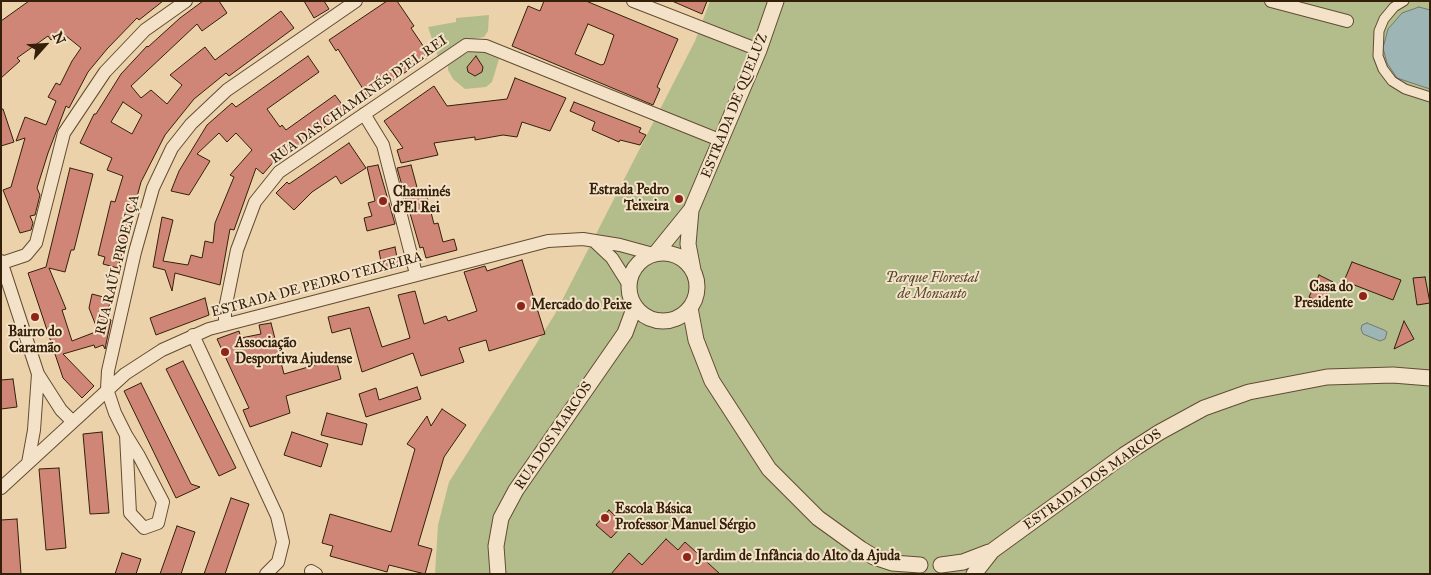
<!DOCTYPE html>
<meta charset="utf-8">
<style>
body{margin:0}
#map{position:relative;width:1431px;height:575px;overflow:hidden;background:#ecd2aa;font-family:"IM FELL Great Primer",serif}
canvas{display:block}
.frame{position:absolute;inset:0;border:2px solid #34200a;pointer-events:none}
.north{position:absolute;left:20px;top:20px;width:50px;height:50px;-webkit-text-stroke:4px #f3e2c8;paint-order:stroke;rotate:64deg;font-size:14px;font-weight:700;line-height:20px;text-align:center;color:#34200a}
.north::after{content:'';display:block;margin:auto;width:18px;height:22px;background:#34200a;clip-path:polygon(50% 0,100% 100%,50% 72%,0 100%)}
</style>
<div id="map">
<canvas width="1431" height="575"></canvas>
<div class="frame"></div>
<div class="north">N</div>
</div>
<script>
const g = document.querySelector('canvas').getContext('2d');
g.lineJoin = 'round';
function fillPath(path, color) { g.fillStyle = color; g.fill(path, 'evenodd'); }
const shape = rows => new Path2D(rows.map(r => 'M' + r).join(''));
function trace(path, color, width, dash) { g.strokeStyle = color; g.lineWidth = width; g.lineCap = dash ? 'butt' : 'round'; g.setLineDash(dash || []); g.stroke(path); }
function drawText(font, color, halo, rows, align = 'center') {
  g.font = font + ' "IM FELL Great Primer",serif'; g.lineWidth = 4; g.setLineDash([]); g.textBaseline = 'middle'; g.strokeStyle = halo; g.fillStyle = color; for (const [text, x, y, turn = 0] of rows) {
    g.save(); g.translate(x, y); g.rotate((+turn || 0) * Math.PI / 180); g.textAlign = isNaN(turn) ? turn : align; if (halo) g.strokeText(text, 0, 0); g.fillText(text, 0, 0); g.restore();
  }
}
fillPath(shape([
 [710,1,1430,1,1430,574,435,574,438,525,449,482,555,314,695,41],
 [489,15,488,31,484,37,471,39,438,57,428,27,456,22,456,18],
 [480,51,499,59,492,82,486,87,465,89,453,79,448,70,448,63,469,52]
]), '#b3bd8c');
const water = shape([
 [1419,7,1430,10,1430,89,1397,78,1387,63,1383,48,1388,29,1402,13,1419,7],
 [1367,323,1384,330,1387,332,1385,339,1380,341,1363,334,1361,329,1362,325,1367,323]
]);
fillPath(water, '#9db5b4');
trace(water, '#737970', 1);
const building = shape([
 [29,1,163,1,139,20,137,18,107,49,88,72,69,108,66,106,48,153,37,188,40,195,35,215,30,216,33,223,31,230,20,233,3,190,11,187,25,138,16,141,25,117,46,125,56,101,48,97,56,83,60,85,72,61,81,48,65,35,59,40,56,36,51,40,48,36,17,58,20,61,1,78,1,21,29,1],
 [203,1,219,1,227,13,202,31,197,24,131,86,141,98,151,90,167,104,182,85,170,75,205,47,215,60,281,11,294,28,229,76,226,73,194,99,165,135,141,182,118,268,103,264,105,257,98,255,111,201,115,202,123,176,107,170,112,158,80,143,94,114,96,114,121,74,147,46,148,47,180,18,203,1],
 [123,102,142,115,132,134,111,122,123,102],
 [304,1,324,1,329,9,314,18,304,1],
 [387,1,397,1,414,26,411,28,430,56,368,97,338,49,336,51,329,40,387,1],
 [544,1,586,1,678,39,657,87,660,89,653,105,512,46,528,6,540,11,544,1],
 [588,24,614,35,604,64,601,65,575,54,588,24],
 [672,1,707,1,702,14,672,1],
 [308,56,319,72,267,109,280,127,282,125,286,130,335,95,347,111,283,157,281,153,263,174,256,168,234,230,230,229,220,285,175,273,172,291,165,270,153,267,162,217,173,220,163,261,188,265,191,255,202,258,205,241,213,243,215,223,234,177,230,175,252,150,236,133,227,142,219,133,197,154,210,161,189,195,171,191,179,171,207,125,232,103,236,107,308,56],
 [476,56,483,67,482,72,475,76,468,72,467,67,476,56],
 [515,78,566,98,550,131,522,122,517,137,503,135,475,140,475,137,434,143,438,155,401,163,397,150,403,148,384,121,434,86,447,106,507,99,515,78],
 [574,102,641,128,639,132,646,135,640,145,620,140,619,142,592,130,595,122,570,111,574,102],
 [1,109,3,109,14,142,1,146,1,109],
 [349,143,366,168,341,184,336,176,312,192,294,210,276,193,287,182,289,184,349,143],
 [378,165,395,224,367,231,364,218,372,216,368,203,375,201,367,167,378,165],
 [411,165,418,191,425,189,434,224,438,223,443,242,454,239,457,250,426,258,423,247,420,248,397,168,411,165],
 [70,168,93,174,74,250,71,250,65,272,49,268,66,309,62,310,72,341,98,331,89,308,92,294,111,299,106,318,111,320,105,349,103,345,95,348,94,345,63,354,94,386,82,398,63,378,28,273,46,267,70,168],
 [395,247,399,268,383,272,379,251,395,247],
 [522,260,545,334,489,351,486,340,459,348,464,362,421,376,413,353,362,372,350,328,332,333,328,317,369,307,382,347,410,338,398,295,415,291,424,324,446,316,448,321,477,311,464,272,485,266,487,271,522,260],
 [1352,262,1401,280,1393,300,1344,281,1352,262],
 [1319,275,1333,282,1322,303,1309,297,1319,275],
 [1425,277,1430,303,1417,305,1413,278,1425,277],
 [205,298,209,315,156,335,150,318,205,298],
 [1404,321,1414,339,1394,349,1404,321],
 [271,323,284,374,336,359,341,379,286,396,290,413,250,427,243,410,249,408,217,339,239,331,241,338,261,334,259,325,271,323],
 [183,361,236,468,219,476,166,369,183,361],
 [13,379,17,407,1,409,1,380,13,379],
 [141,383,191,484,200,487,176,498,124,391,141,383],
 [417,387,421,399,366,417,359,394,376,388,379,400,417,387],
 [442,409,466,425,444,457,418,545,432,549,425,574,389,565,387,572,330,556,333,546,322,543,330,514,391,532,415,449,407,444,427,416,431,426,442,409],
 [327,413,367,424,362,445,321,435,327,413],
 [102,432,109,513,90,514,83,434,102,432],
 [292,432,328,444,321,467,284,455,292,432],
 [59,468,66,548,46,550,39,469,59,468],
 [231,498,249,504,225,574,204,574,231,498],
 [609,510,624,524,611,538,596,525,609,510],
 [17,519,21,574,1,574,1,520,17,519],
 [177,526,195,532,181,574,160,574,177,526],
 [666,539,678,550,685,542,720,574,611,574,629,553,642,565,666,539],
 [122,553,141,559,136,574,115,574,122,553]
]);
fillPath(building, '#d08677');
trace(building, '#34200a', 1);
const pedestrian = shape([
 [1404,1,1394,7,1384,19,1379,31,1378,56,1383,69,1392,81,1405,89,1430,97]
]);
const minor = shape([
 [633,1,759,50],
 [1271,1,1347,21],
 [364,114,383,145,416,274],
 [595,242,612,258,629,285],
 [1,261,38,374,61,410,72,421],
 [2,263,26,255,36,243,64,133,105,72,145,30,186,1],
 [225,325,225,309,237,250,255,202,279,172,466,45,486,46,722,141],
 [193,335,277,516,283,542,278,562,266,574],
 [126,435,139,456,163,502,158,523,144,528,130,513,126,435,115,413,107,389,108,371,135,252,153,188,172,148,191,124,227,90,356,1],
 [28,463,34,430,38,374],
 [1,488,125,374,162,350,209,329,548,241,583,239,620,245,653,254],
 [311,571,316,574]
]);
const tertiary = shape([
 '629 287a34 34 0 1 1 68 0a34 34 0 1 1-68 0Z',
 [656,253,690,211],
 [693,270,688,244,691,210,759,50,776,1],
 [690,308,696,340,712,381,769,469,818,518,861,549,874,557,892,563,920,565],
 [941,565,963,562,989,552],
 [498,574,496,546,501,518,516,490,625,333,635,306],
 [974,574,992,551,1124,455,1160,432,1204,408,1249,392,1327,377,1393,375,1430,378]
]);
trace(pedestrian, '#624c32', 11);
trace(minor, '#624c32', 14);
trace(tertiary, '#624c32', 17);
trace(pedestrian, '#f3e2c8', 9);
trace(minor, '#f3e2c8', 12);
trace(tertiary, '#f3e2c8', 15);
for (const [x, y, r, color] of [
 [679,199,5,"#8f2418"],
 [383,201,5,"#8f2418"],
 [1363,296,5,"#8f2418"],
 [521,306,5,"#8f2418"],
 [35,317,5,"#8f2418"],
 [225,352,5,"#8f2418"],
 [605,518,5,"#8f2418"],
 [687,557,5,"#8f2418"]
]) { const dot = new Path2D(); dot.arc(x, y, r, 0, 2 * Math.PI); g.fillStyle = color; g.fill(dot); trace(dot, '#f3e2c8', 2); }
drawText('14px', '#34200a', '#f3e2c8', [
 ["RUA DAS CHAMINÉS D'EL REI",359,100,-35],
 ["ESTRADA DE QUELUZ",735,106,-68],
 ["RUA RAÚL PROENÇA",118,265,-76],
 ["ESTRADA DE PEDRO TEIXEIRA",317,285,-15],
 ["RUA DOS MARCOS",554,436,-56],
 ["ESTRADA DOS MARCOS",1093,480,-35]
]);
drawText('bold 14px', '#34200a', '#f3e2c8', [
 ["Estrada Pedro",669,191,"right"],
 ["Teixeira",669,207,"right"],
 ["Chaminés",393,193],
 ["d'El Rei",393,209],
 ["Casa do",1353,288,"right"],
 ["Presidente",1353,304,"right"],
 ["Mercado do Peixe",531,306],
 ["Bairro do",35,333,"center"],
 ["Caramão",35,349,"center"],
 ["Associação",235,344],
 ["Desportiva Ajudense",235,360],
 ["Escola Básica",615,510],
 ["Professor Manuel Sérgio",615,526],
 ["Jardim de Infância do Alto da Ajuda",697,557]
], 'left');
drawText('italic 14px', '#54472a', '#f3e2c8', [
 ["Parque Florestal",932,279],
 ["de Monsanto",932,295]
]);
</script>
